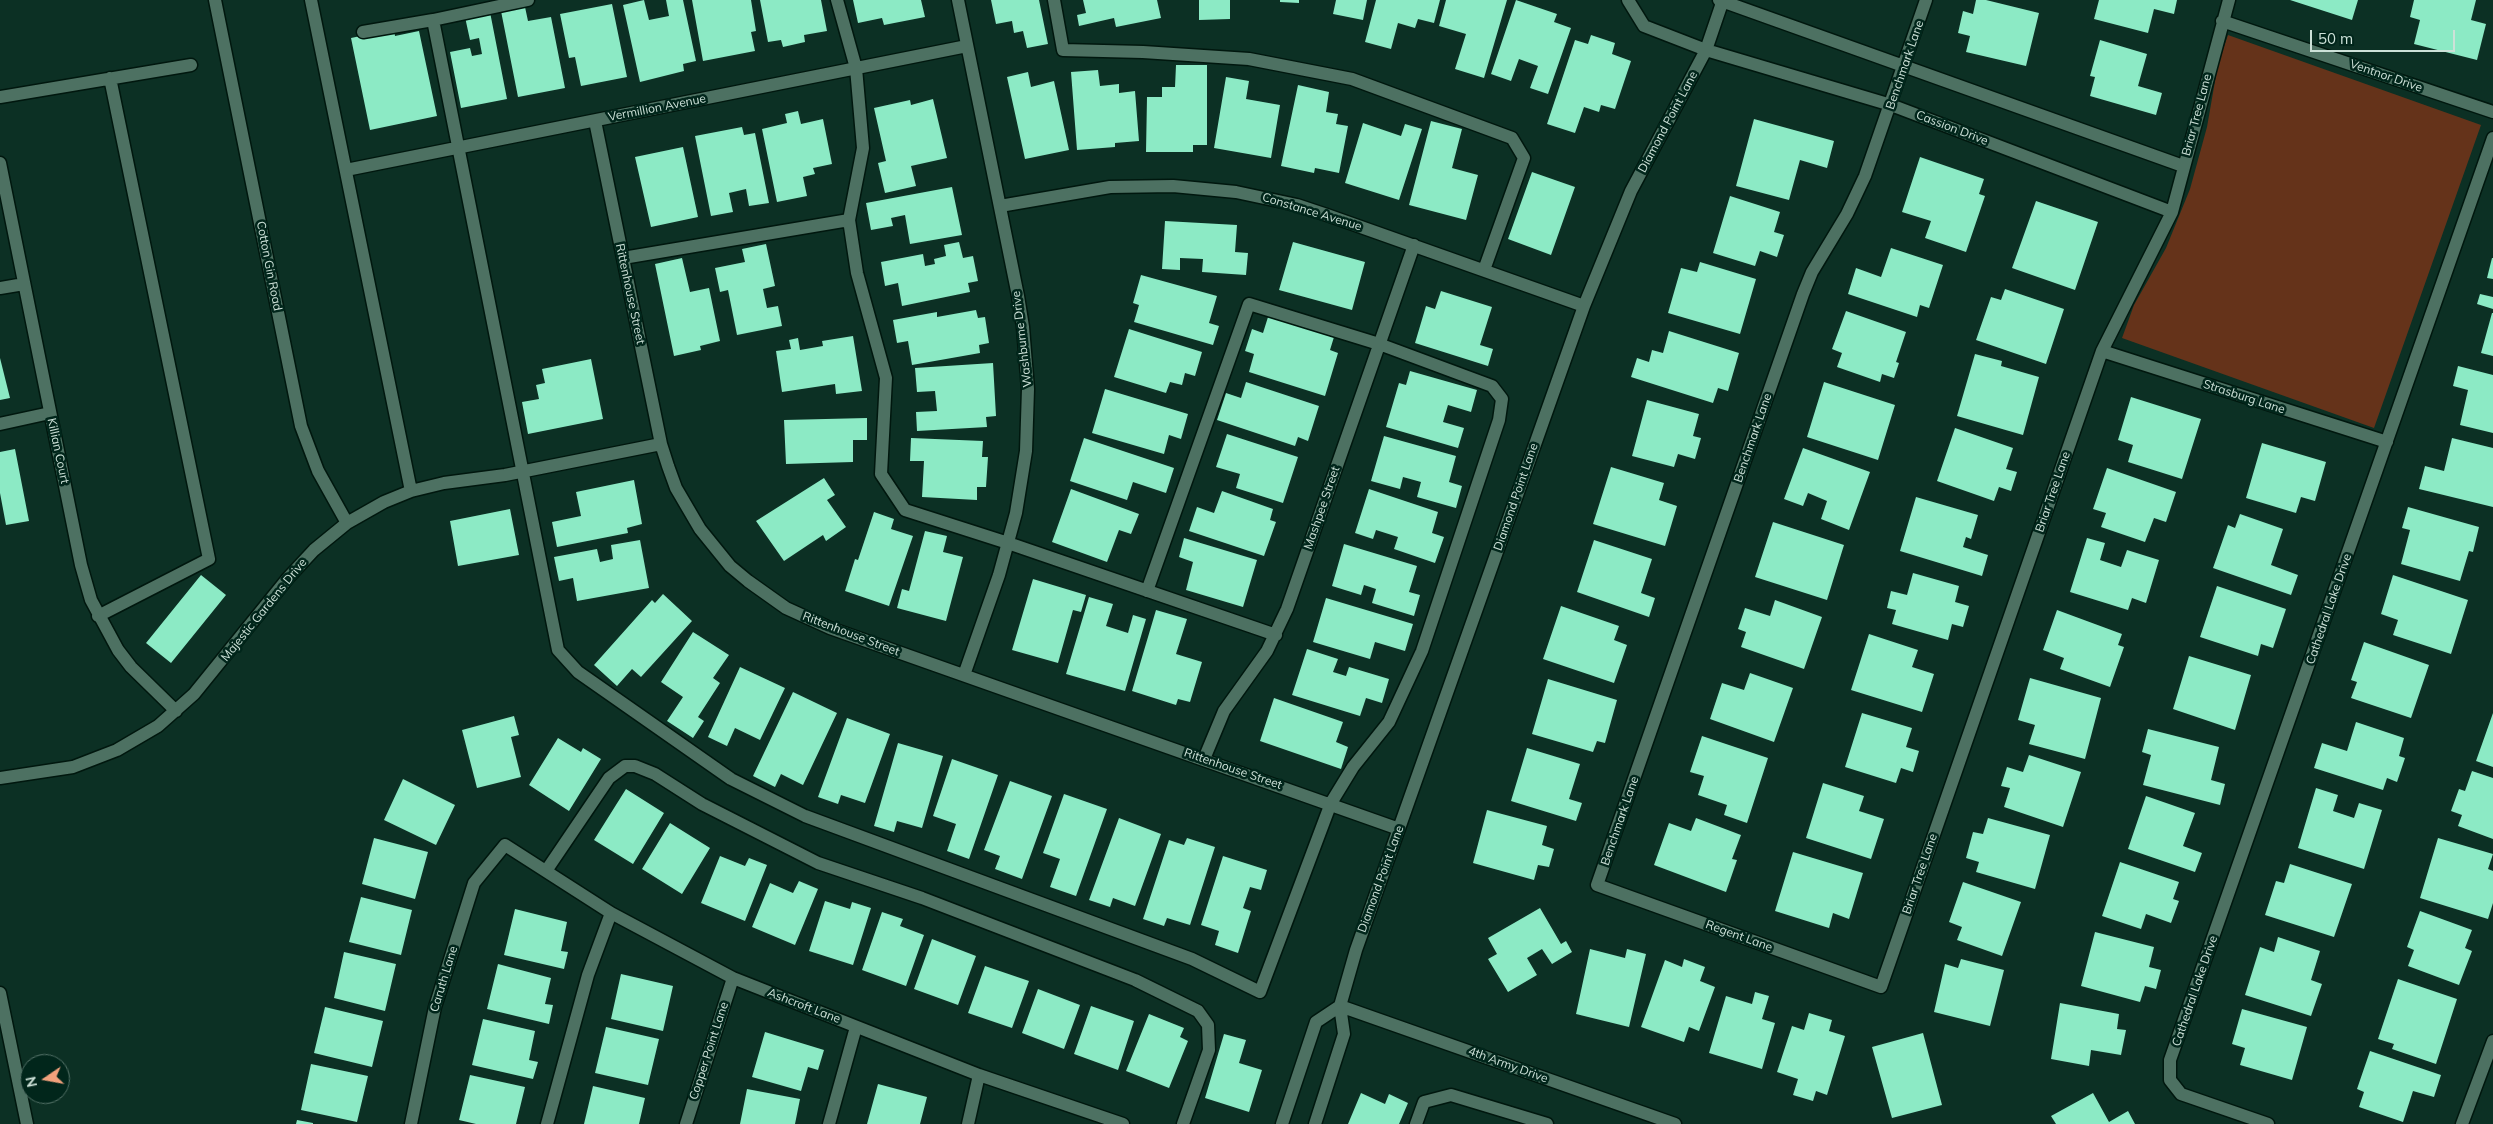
<!DOCTYPE html>
<style>
body{margin:0}
#map{position:relative;width:2493px;height:1124px;overflow:hidden;background:#0c3024;font-family:Mulish,sans-serif}
canvas{display:block}
.north{position:absolute;left:20px;top:1054px;width:50px;height:50px;box-sizing:border-box;background:#01261b;border:1px solid #537167;border-radius:50%;rotate:258deg;font-size:14px;font-weight:700;line-height:20px;text-align:center;color:#cde1d8}
.north::after{content:'';display:block;margin:auto;width:18px;height:22px;background:#f1a17c;clip-path:polygon(50% 0,100% 100%,50% 72%,0 100%)}
.scale{position:absolute;left:2310px;top:30px;width:145px;height:22px;box-sizing:border-box;border:2px solid #cde1d8;border-top:0;padding-left:6px;font-size:15px;line-height:18px;white-space:nowrap;color:#cde1d8;-webkit-text-stroke:4px #01261b;paint-order:stroke}
</style>
<div id="map">
<canvas width="2493" height="1124"></canvas>
<div class="north">N</div>
<div class="scale">50 m</div>
</div>
<script>
const g = document.querySelector('canvas').getContext('2d');
g.lineJoin = 'round';
function fillPath(path, color) { g.fillStyle = color; g.fill(path, 'evenodd'); }
const shape = rows => new Path2D(rows.map(r => 'M' + r).join(''));
function trace(path, color, width, dash) { g.strokeStyle = color; g.lineWidth = width; g.lineCap = dash ? 'butt' : 'round'; g.setLineDash(dash || []); g.stroke(path); }
function drawText(font, color, halo, rows, align = 'center') {
  g.font = font + ' Mulish,sans-serif'; g.lineWidth = 5; g.setLineDash([]); g.textBaseline = 'middle'; g.strokeStyle = halo; g.fillStyle = color; for (const [text, x, y, turn = 0] of rows) {
    g.save(); g.translate(x, y); g.rotate((+turn || 0) * Math.PI / 180); g.textAlign = isNaN(turn) ? turn : align; if (halo) g.strokeText(text, 0, 0); g.fillText(text, 0, 0); g.restore();
  }
}
fillPath(shape([
 [2228,35,2481,125,2374,428,2122,338,2134,305,2166,248,2190,189,2207,127,2218,64]
]), '#65331a');
fillPath(shape([
 [644,0,649,20,669,16,666,0,683,0,696,61,683,64,684,71,640,82,623,5],
 [692,0,751,0,756,31,751,32,755,51,703,61],
 [760,0,821,0,827,31,804,35,805,42,783,47,781,40,768,42],
 [853,0,921,0,925,17,884,25,882,18,858,23],
 [991,0,1039,0,1048,44,1027,48,1023,31,1014,33,1012,21,996,24],
 [1083,0,1157,0,1161,18,1116,27,1114,18,1079,26,1077,15,1086,13],
 [1199,0,1230,0,1230,19,1199,20],
 [1280,0,1299,0,1299,3,1280,2],
 [1336,0,1367,0,1363,20,1333,14],
 [1376,0,1440,0,1434,23,1418,19,1415,28,1398,23,1391,49,1365,42],
 [1446,0,1507,0,1484,78,1455,69,1466,34,1439,26],
 [1516,0,1557,14,1554,22,1571,28,1548,94,1530,88,1538,66,1519,59,1511,81,1491,74],
 [1976,0,1986,0,2039,13,2026,66,1966,52,1970,36,1958,33,1963,11,1973,14],
 [2099,0,2177,0,2174,14,2154,9,2148,33,2094,19],
 [2290,0,2358,0,2352,20],
 [2414,0,2476,0,2471,20,2486,24,2477,60,2414,44,2420,20,2410,17],
 [612,4,627,77,581,86,575,57,569,58,560,14],
 [525,7,528,21,551,17,565,88,518,97,501,11],
 [490,12,507,99,461,108,450,52,470,48,472,56,482,54,479,38,470,40,465,17],
 [394,29,395,36,419,31,437,116,370,130,351,38],
 [1591,35,1615,43,1612,54,1631,61,1615,109,1601,105,1599,112,1584,107,1575,133,1547,124,1575,40,1588,44],
 [2100,40,2147,54,2138,86,2162,93,2156,115,2090,96,2095,77,2090,76],
 [1176,65,1207,65,1207,145,1193,145,1193,152,1146,152,1147,97,1162,97,1162,87,1175,87],
 [1098,70,1100,86,1119,84,1119,93,1135,91,1139,141,1115,143,1115,147,1077,150,1071,72],
 [1028,72,1031,87,1054,81,1069,150,1025,159,1007,77],
 [1226,77,1249,81,1246,99,1280,105,1271,158,1214,148],
 [1298,85,1329,92,1326,112,1338,114,1336,124,1348,126,1339,173,1315,168,1314,173,1281,166],
 [933,99,947,158,911,166,916,186,885,193,878,163,886,161,874,108,910,100,911,105],
 [798,111,801,124,823,119,832,164,813,168,815,174,803,177,807,196,777,202,762,129,787,123,785,114],
 [1754,119,1834,141,1827,168,1800,160,1789,200,1736,186],
 [1431,121,1462,129,1452,168,1478,175,1466,220,1409,205],
 [1363,123,1401,136,1405,124,1422,129,1399,200,1345,183],
 [742,127,744,135,755,133,769,203,749,206,746,189,729,193,733,212,711,216,695,136],
 [683,147,698,217,651,227,635,157],
 [1920,157,1984,179,1979,194,1985,196,1966,252,1925,238,1931,221,1902,212],
 [1532,172,1575,187,1551,255,1508,239],
 [952,187,962,235,910,244,905,215,891,218,893,226,871,230,866,203],
 [1730,196,1780,212,1774,232,1784,235,1777,257,1760,251,1755,266,1713,253],
 [2036,201,2098,222,2075,290,2012,268],
 [1165,221,1237,225,1235,252,1248,253,1246,275,1202,272,1203,259,1180,258,1180,270,1162,269],
 [959,242,963,258,973,256,978,281,968,283,970,292,902,306,898,283,885,286,881,262,923,254,925,266,935,264,934,259,946,256,944,245],
 [1293,242,1365,262,1352,310,1279,290],
 [766,244,775,286,763,289,767,308,778,306,782,326,737,335,728,290,720,292,715,268,745,262,742,249],
 [1891,248,1943,265,1929,308,1920,305,1917,317,1848,294,1856,268,1881,277],
 [682,258,690,292,709,288,720,341,700,346,701,350,674,356,655,264],
 [2492,258,2493,258,2493,279,2487,278],
 [1700,262,1756,279,1740,334,1668,313,1681,268,1697,272],
 [1141,275,1217,296,1209,323,1219,326,1213,345,1134,322,1139,305,1133,303],
 [2005,289,2064,309,2046,364,1976,340,1991,297,2001,300],
 [1441,291,1492,307,1480,345,1493,349,1488,366,1415,343,1426,306,1435,309],
 [2480,294,2493,297,2493,309,2477,304],
 [976,310,978,318,985,317,989,343,979,345,980,353,912,365,908,341,897,343,893,320,937,312,937,317],
 [1846,311,1906,332,1896,362,1899,363,1894,378,1882,374,1880,382,1837,367,1842,353,1832,349],
 [2492,313,2493,313,2493,356,2481,353],
 [1268,317,1334,337,1330,350,1338,353,1325,396,1249,372,1254,354,1245,351,1252,329,1263,333],
 [1129,329,1202,352,1195,376,1185,373,1182,385,1170,382,1166,393,1114,377],
 [1669,331,1739,353,1728,391,1718,388,1713,403,1631,377,1637,358,1649,362,1652,350,1663,353],
 [853,336,862,391,836,394,835,384,782,392,776,351,791,349,789,340,798,338,800,350,823,346,822,341],
 [1975,354,2002,361,2001,366,2039,377,2023,435,1957,416],
 [0,358,10,398,0,400],
 [591,359,603,419,528,434,522,402,539,399,536,385,545,383,542,369],
 [993,363,996,416,986,417,987,427,917,431,916,412,937,411,935,391,917,392,915,368],
 [2458,366,2493,375,2493,433,2460,425,2468,390,2453,386],
 [1410,371,1477,390,1471,412,1448,405,1443,422,1464,428,1458,448,1386,427,1399,383,1406,385],
 [1246,382,1319,406,1308,441,1298,437,1295,446,1217,420,1226,393,1241,398],
 [1824,382,1895,405,1878,460,1807,437],
 [1105,389,1188,414,1181,439,1169,435,1164,454,1092,433],
 [2131,397,2201,419,2182,479,2128,462,2133,445,2118,440],
 [1647,400,1699,414,1693,436,1701,438,1695,459,1678,454,1674,467,1632,456],
 [867,418,867,440,853,440,853,462,786,464,784,420],
 [1955,428,2013,448,2006,469,2017,472,2011,491,1999,487,1994,501,1937,481],
 [1227,434,1298,457,1283,503,1236,488,1240,474,1216,467],
 [1384,436,1456,456,1449,482,1462,486,1456,508,1417,497,1421,482,1403,477,1400,489,1371,481],
 [911,438,983,441,982,457,988,457,986,487,977,487,977,500,922,497,924,461,910,461],
 [1084,438,1174,468,1166,493,1133,482,1127,500,1070,481],
 [2452,438,2493,448,2493,507,2419,489,2425,466,2444,471],
 [2262,443,2326,462,2315,501,2301,497,2296,513,2246,498],
 [1803,448,1870,472,1849,530,1821,519,1827,501,1808,493,1803,506,1784,499],
 [15,449,29,521,6,525,0,493,0,452],
 [1611,467,1664,483,1659,500,1677,506,1665,546,1593,524],
 [2107,468,2176,492,2166,522,2154,518,2145,542,2101,527,2106,513,2093,509],
 [824,478,835,495,827,500,846,527,826,541,823,535,784,561,756,521],
 [634,480,642,524,627,528,628,533,557,547,552,522,581,516,576,492],
 [1071,489,1139,514,1131,534,1119,530,1107,562,1052,542],
 [1369,489,1438,512,1432,533,1444,537,1435,563,1394,549,1398,537,1376,530,1373,539,1355,533],
 [1222,491,1273,509,1270,520,1276,522,1264,556,1189,531,1197,507,1214,513],
 [1916,497,1978,515,1971,539,1966,537,1963,547,1988,555,1982,576,1900,551],
 [2408,507,2479,527,2473,552,2469,551,2460,581,2401,564,2410,530,2402,528],
 [510,509,519,555,458,566,450,521],
 [874,512,894,519,891,529,913,536,889,606,845,591,855,559,858,560],
 [2240,514,2283,529,2271,565,2298,575,2291,595,2213,568,2228,525,2235,528],
 [1773,522,1844,545,1827,600,1755,577],
 [925,531,947,536,943,552,963,557,946,621,897,608,902,589,909,591],
 [1184,538,1257,560,1243,607,1186,590,1193,562,1179,557],
 [2087,538,2105,543,2100,560,2121,567,2127,550,2159,560,2146,603,2132,598,2128,610,2070,592],
 [640,540,649,588,577,601,573,578,559,581,554,557,597,549,600,562,613,559,611,545],
 [1594,540,1652,559,1641,593,1655,598,1649,617,1577,592],
 [1344,544,1417,566,1409,592,1420,595,1414,616,1372,603,1376,589,1364,585,1361,595,1332,586],
 [1913,573,1959,586,1955,602,1969,606,1963,627,1952,624,1948,640,1892,624,1896,610,1887,608,1891,591,1907,595],
 [201,575,226,595,171,663,146,643],
 [2393,575,2468,600,2451,654,2393,635,2398,620,2381,614],
 [1033,579,1086,595,1081,612,1073,610,1058,663,1012,650],
 [2217,586,2286,609,2273,648,2261,644,2258,656,2200,637],
 [663,594,692,621,641,677,632,669,617,686,594,665,652,600,655,603],
 [1089,597,1113,604,1106,626,1128,633,1133,615,1146,619,1125,691,1066,674],
 [1326,598,1413,624,1405,651,1375,642,1370,659,1313,642],
 [1775,600,1822,617,1804,669,1741,647,1746,632,1738,629,1745,608,1770,616],
 [1561,606,1619,626,1614,640,1627,645,1614,683,1543,659],
 [1156,610,1187,619,1176,654,1202,662,1190,702,1178,699,1176,705,1132,691],
 [2057,610,2122,634,2118,645,2124,647,2110,687,2060,669,2064,658,2043,650],
 [693,632,729,655,713,678,720,683,698,717,704,721,693,738,667,721,683,697,661,682],
 [1869,634,1918,650,1912,667,1934,674,1922,712,1851,690],
 [2364,642,2429,665,2411,718,2351,698,2357,682,2351,680],
 [1307,649,1338,659,1333,672,1346,676,1349,667,1389,679,1382,703,1366,698,1360,716,1292,695],
 [2189,656,2251,675,2235,730,2173,709],
 [740,667,785,688,760,740,735,728,727,746,708,737],
 [1750,673,1793,688,1774,742,1710,719,1722,683,1744,690],
 [2030,678,2101,698,2085,759,2029,744,2035,725,2018,720],
 [1548,679,1617,700,1605,743,1597,741,1593,752,1532,734],
 [793,692,837,713,803,785,781,774,775,787,753,776],
 [1274,698,1343,722,1336,742,1348,747,1341,769,1260,741],
 [1862,713,1912,728,1906,747,1919,751,1913,772,1901,768,1896,783,1845,767],
 [2493,713,2493,767,2476,761],
 [514,716,519,735,511,737,521,777,477,788,462,730],
 [847,718,890,734,865,803,841,795,838,804,818,797],
 [2356,722,2404,738,2399,756,2405,758,2397,782,2387,778,2383,790,2314,768,2322,743,2347,751],
 [2148,729,2219,747,2211,780,2225,784,2220,805,2143,785,2151,755,2142,752],
 [1702,736,1768,758,1747,823,1724,815,1727,805,1698,795,1704,776,1690,772],
 [558,738,581,752,583,748,601,759,569,811,529,785],
 [898,743,943,756,922,828,897,821,894,832,874,826],
 [1527,748,1580,764,1569,799,1582,803,1576,821,1511,801],
 [2029,755,2081,772,2063,827,2004,807,2010,788,2001,786,2007,767,2023,772],
 [952,759,998,775,969,859,947,851,956,824,933,816],
 [2472,771,2493,778,2493,839,2458,826,2462,815,2451,811,2459,789,2465,791],
 [403,779,455,805,436,845,384,820],
 [1010,781,1052,796,1022,879,995,869,1000,856,984,850],
 [1823,783,1864,796,1859,811,1884,819,1871,859,1806,838],
 [2316,788,2338,795,2333,811,2354,818,2359,803,2382,810,2364,869,2298,848],
 [626,789,664,813,633,864,594,840],
 [1064,794,1107,809,1076,896,1050,887,1060,859,1043,853],
 [2146,796,2195,813,2183,846,2202,853,2195,872,2128,849],
 [1487,810,1547,826,1542,845,1554,849,1549,867,1538,865,1534,880,1473,863],
 [1119,818,1161,834,1135,906,1113,898,1110,907,1089,900],
 [1696,818,1741,835,1732,859,1737,860,1726,892,1654,865,1669,823,1691,831],
 [1988,818,2050,835,2035,889,1976,872,1979,862,1966,858,1973,832,1983,834],
 [670,823,710,848,682,894,642,869],
 [374,838,428,852,415,899,362,884],
 [1187,838,1215,847,1190,925,1167,918,1164,926,1143,919,1169,840,1184,845],
 [2438,838,2493,854,2488,869,2493,871,2493,903,2488,919,2420,898],
 [1793,852,1863,873,1849,919,1833,913,1829,928,1775,911],
 [720,856,745,866,749,858,767,865,745,921,701,903],
 [1223,856,1267,870,1261,890,1250,887,1243,908,1251,911,1238,953,1215,945,1219,931,1201,925],
 [2120,862,2179,882,2173,899,2179,901,2171,923,2146,914,2141,929,2102,916],
 [2290,864,2352,884,2334,937,2265,915,2276,881,2284,883],
 [799,881,818,889,795,945,752,927,770,883,793,893],
 [1963,882,2021,902,2002,956,1957,940,1962,927,1949,922],
 [361,897,412,910,401,955,349,942],
 [825,901,850,909,852,902,871,908,853,965,809,951],
 [1540,908,1561,944,1566,941,1572,952,1552,964,1542,949,1527,958,1537,975,1508,992,1488,959,1497,954,1488,938],
 [515,909,567,922,561,951,568,952,564,969,504,955],
 [2420,911,2472,930,2465,948,2472,951,2459,985,2408,966,2414,950,2407,947],
 [882,912,903,919,900,926,924,935,906,986,862,970],
 [2095,932,2154,947,2149,967,2161,970,2156,989,2145,986,2140,1002,2081,986],
 [2278,937,2320,951,2311,980,2322,984,2311,1016,2245,995,2260,947,2274,952],
 [932,939,976,956,958,1005,914,989],
 [1590,949,1625,958,1627,949,1646,954,1629,1027,1576,1014],
 [344,952,396,964,385,1011,334,998],
 [1684,959,1705,967,1700,981,1715,987,1699,1031,1689,1027,1684,1042,1641,1027,1665,960,1682,967],
 [1961,959,2004,970,1990,1026,1934,1012,1945,964,1958,968],
 [498,964,551,978,545,1004,553,1005,549,1024,487,1009],
 [985,966,1029,981,1012,1028,968,1013],
 [621,974,673,986,663,1031,611,1019],
 [2398,979,2457,999,2436,1064,2392,1049,2394,1044,2378,1039],
 [1038,989,1080,1005,1064,1049,1022,1033],
 [1755,992,1769,996,1762,1019,1775,1023,1762,1069,1709,1053,1726,996,1752,1004],
 [2060,1003,2119,1014,2117,1029,2126,1030,2121,1055,2091,1050,2089,1066,2051,1059],
 [1091,1006,1134,1021,1118,1070,1074,1054],
 [325,1007,383,1021,372,1067,314,1053],
 [2242,1009,2307,1027,2292,1080,2240,1065,2245,1048,2232,1044],
 [1809,1013,1832,1020,1829,1031,1845,1036,1827,1095,1816,1091,1813,1101,1793,1095,1798,1079,1777,1072,1792,1026,1804,1030],
 [1149,1014,1184,1028,1180,1037,1188,1041,1169,1088,1126,1071],
 [483,1019,535,1031,529,1060,538,1062,533,1079,472,1065],
 [606,1027,659,1039,648,1085,595,1073],
 [765,1032,824,1050,818,1070,808,1067,801,1091,752,1077],
 [1923,1033,1942,1105,1892,1118,1872,1047],
 [1224,1034,1246,1040,1239,1063,1262,1070,1249,1112,1205,1098],
 [2370,1051,2441,1075,2434,1097,2413,1091,2403,1122,2359,1107,2364,1092,2357,1089],
 [311,1064,368,1076,357,1122,301,1110],
 [470,1075,525,1087,516,1124,476,1124,459,1120],
 [878,1084,927,1097,920,1124,867,1124],
 [593,1086,645,1098,639,1124,584,1124],
 [747,1089,800,1099,795,1124,740,1124],
 [1361,1093,1385,1104,1389,1094,1408,1103,1399,1124,1348,1124],
 [2093,1093,2109,1122,2128,1111,2135,1124,2056,1124,2051,1116],
 [297,1120,313,1123,313,1124,296,1124]
]), '#8ceac5');
const minor = shape([
 [215,0,301,426,318,471,347,523],
 [311,0,411,491],
 [837,0,856,68,863,148,849,220,857,273,886,378,881,474,905,510,1008,543,1276,635],
 [958,0,1018,296,1023,327,1028,389,1026,451,1016,513,999,575,964,675],
 [1054,0,1063,50,1143,52,1249,59,1352,79,1512,138,1524,158,1484,270],
 [1628,0,1644,26,1706,50,1891,105,2172,212],
 [1719,0,2183,166],
 [1926,0,1865,176,1847,214,1812,272,1803,294,1597,885,1881,987,2102,351,2172,212,2229,0],
 [433,20,558,650,578,672,731,779,805,816,1192,959,1260,992,1331,803,1353,767,1389,722,1422,651,1499,420,1502,399,1492,386,1379,344,1249,304,1147,591],
 [2222,21,2493,112],
 [363,32,433,20,528,0],
 [0,97,191,65],
 [595,121,661,444,668,466,676,488,700,529,730,566,748,581,786,608,830,628,1399,829],
 [0,163,81,565,91,600,118,650,131,667,176,711],
 [346,170,967,46],
 [1000,206,1110,187,1173,186,1236,192,1297,205,1327,215,1584,306],
 [623,258,849,220],
 [0,288,24,284],
 [2102,351,2387,442],
 [0,424,50,413],
 [98,616,209,559,110,78],
 [1204,759,1224,711,1267,651,1287,609,1414,245],
 [0,778,73,767,117,750,158,726,194,694,288,578,314,550,347,523,384,502,411,491,444,483,505,475,661,444],
 [546,871,609,778,625,766,635,766,655,774,702,804,818,863,922,898,1135,980,1198,1011,1208,1025,1209,1050,1183,1124],
 [0,993,27,1124],
 [1340,1006,1675,1124],
 [411,1124,435,1007,474,883,505,845,611,913,733,978,979,1075,1123,1124],
 [547,1124,588,975,611,913],
 [686,1124,733,978],
 [829,1124,856,1027],
 [968,1124,979,1075],
 [1282,1124,1316,1022,1340,1006],
 [1315,1124,1344,1034,1340,1006,1356,950,1584,306,1631,191,1706,50,1723,0],
 [1416,1124,1424,1102,1451,1095,1547,1124],
 [2268,1124,2181,1094,2170,1080,2170,1060,2493,138],
 [2462,1124,2493,1041]
]);
trace(minor, '#00170e', 15);
trace(minor, '#4d7162', 12);
drawText('12px', '#cde1d8', '#01261b', [
 ["Benchmark Lane",1905,65,-71],
 ["Ventnor Drive",2386,76,19],
 ["Vermillion Avenue",657,108,-11],
 ["Briar Tree Lane",2197,115,-75],
 ["Diamond Point Lane",1668,122,-62],
 ["Cassion Drive",1952,128,21],
 ["Constance Avenue",1312,212,17],
 ["Cotton Gin Road",269,266,79],
 ["Rittenhouse Street",630,294,78],
 ["Washburne Drive",1022,339,-97],
 ["Strasburg Lane",2244,397,18],
 ["Benchmark Lane",1753,438,-71],
 ["Killian Court",58,451,78],
 ["Briar Tree Lane",2053,492,-71],
 ["Diamond Point Lane",1516,497,-71],
 ["Mashpee Street",1322,508,-71],
 ["Cathedral Lake Drive",2329,609,-71],
 ["Majestic Gardens Drive",264,610,-51],
 ["Rittenhouse Street",851,634,21],
 ["Rittenhouse Street",1233,769,19],
 ["Benchmark Lane",1620,821,-71],
 ["Briar Tree Lane",1920,874,-71],
 ["Diamond Point Lane",1381,879,-70],
 ["Regent Lane",1739,936,20],
 ["Caruth Lane",444,979,-73],
 ["Cathedral Lake Drive",2195,991,-71],
 ["Ashcroft Lane",804,1006,21],
 ["Copper Point Lane",709,1051,-72],
 ["4th Army Drive",1508,1065,20]
]);
</script>
